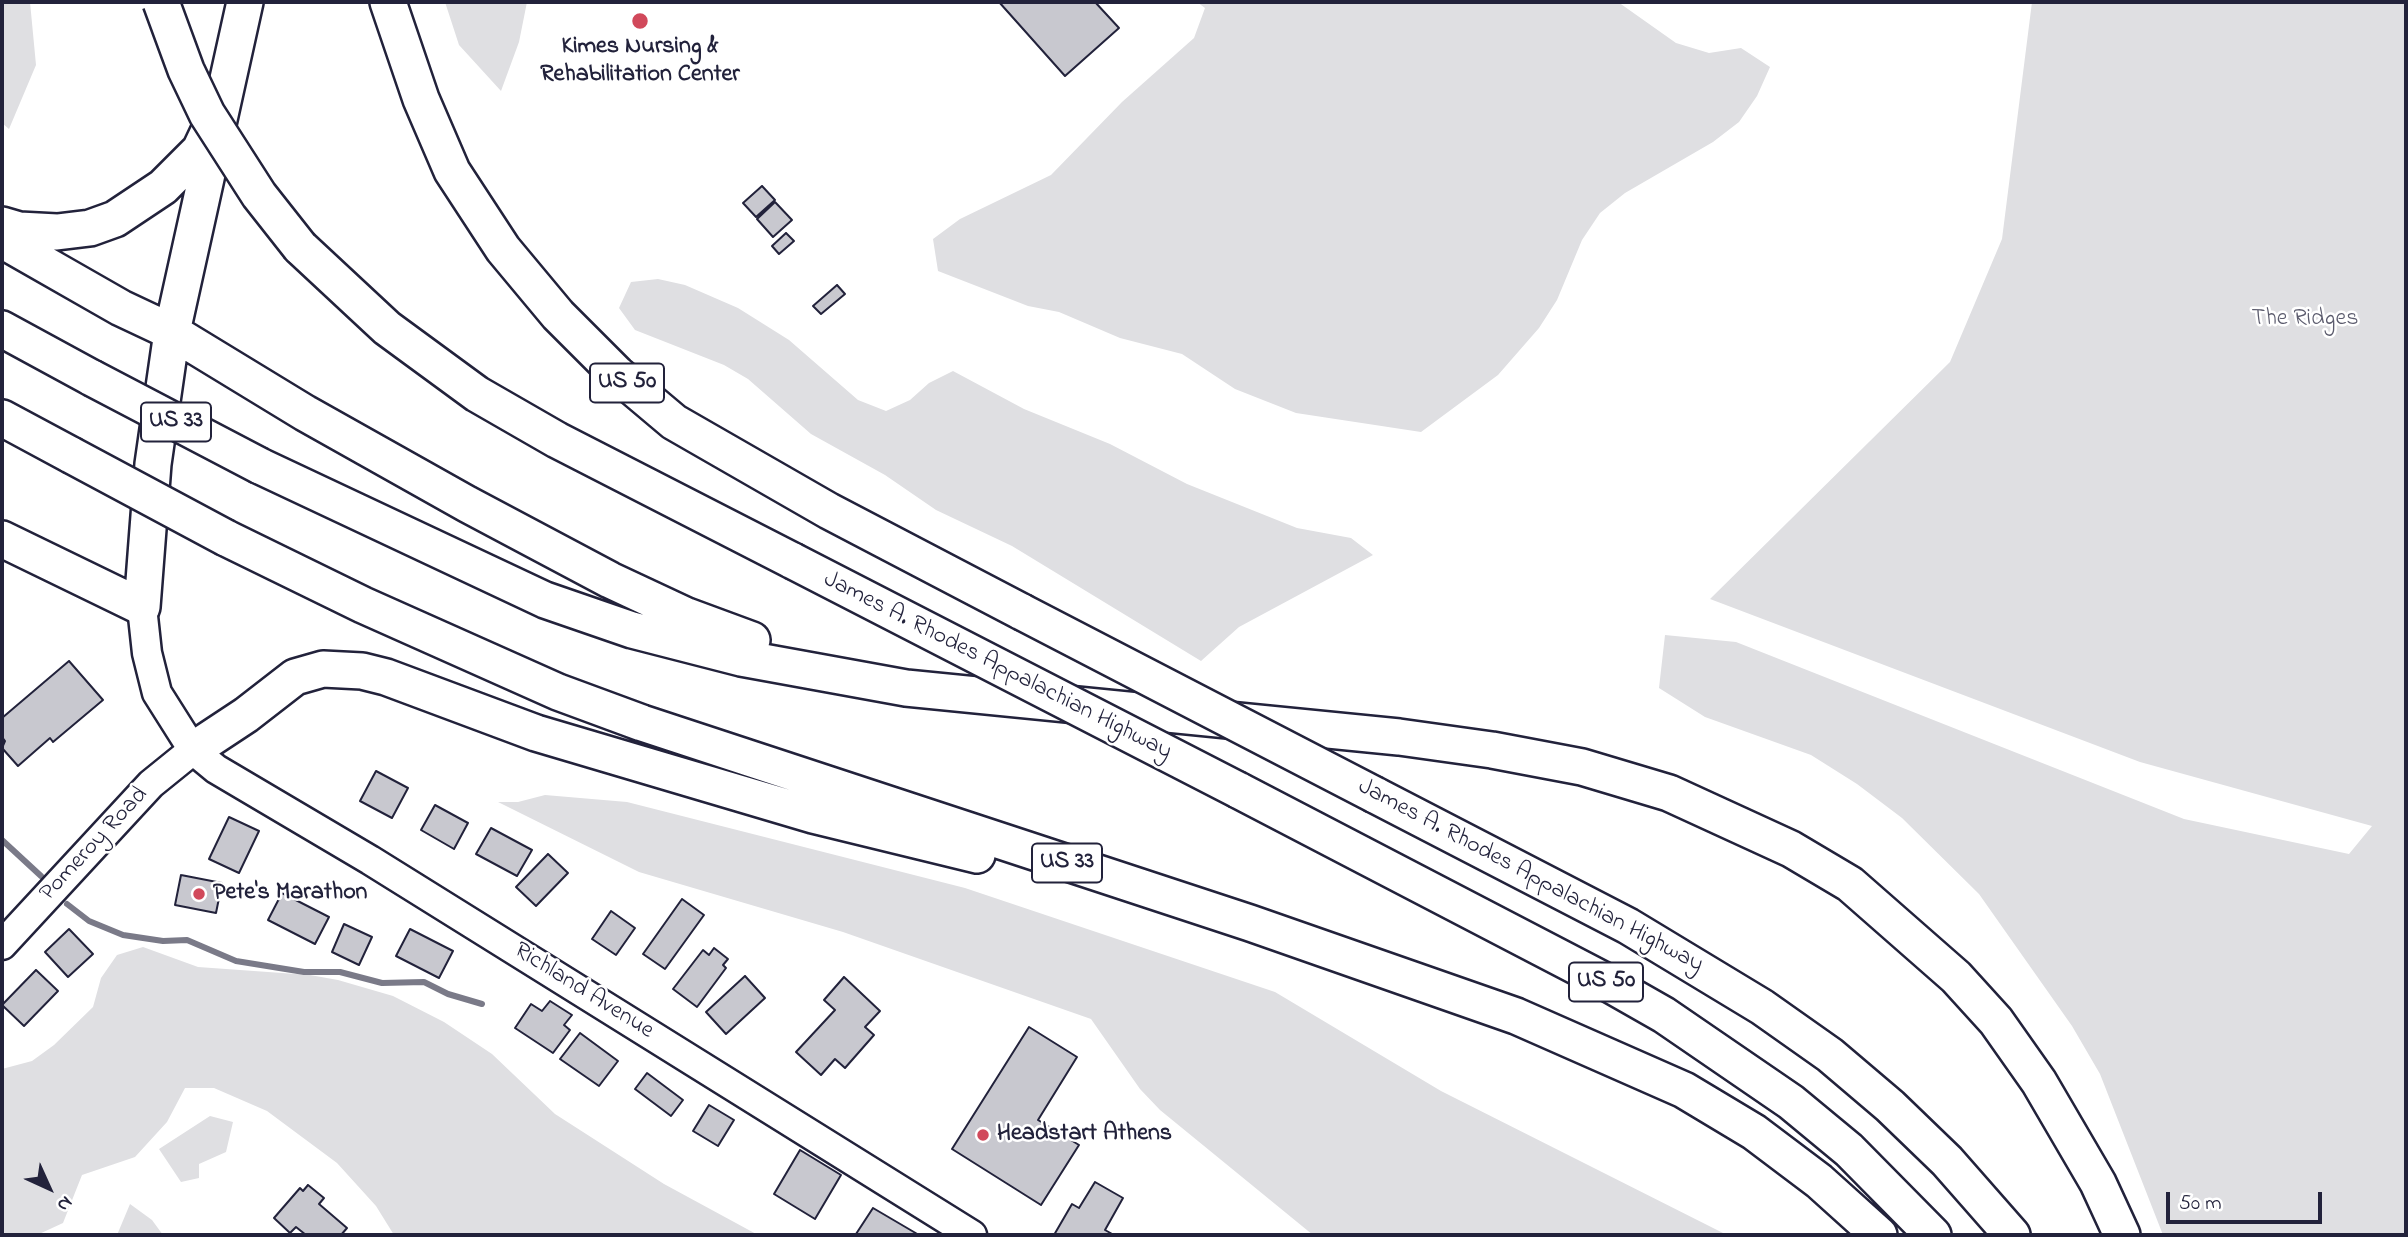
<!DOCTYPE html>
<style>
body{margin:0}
#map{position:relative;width:2408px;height:1237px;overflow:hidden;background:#fff;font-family:"Indie Flower",sans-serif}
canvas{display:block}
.frame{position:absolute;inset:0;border:4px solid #22223b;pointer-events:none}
.north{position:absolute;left:14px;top:1153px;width:70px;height:70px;-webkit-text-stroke:5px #fff;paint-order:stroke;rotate:135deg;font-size:19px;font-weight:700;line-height:28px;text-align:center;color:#22223b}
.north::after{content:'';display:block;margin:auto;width:24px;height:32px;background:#22223b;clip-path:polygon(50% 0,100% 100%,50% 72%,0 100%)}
.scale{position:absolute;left:2166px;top:1192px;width:156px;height:32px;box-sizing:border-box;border:4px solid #22223b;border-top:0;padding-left:9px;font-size:21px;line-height:24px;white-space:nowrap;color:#22223b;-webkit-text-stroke:5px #fff;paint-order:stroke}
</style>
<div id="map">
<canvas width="2408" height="1237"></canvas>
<div class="frame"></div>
<div class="north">N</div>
<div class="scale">50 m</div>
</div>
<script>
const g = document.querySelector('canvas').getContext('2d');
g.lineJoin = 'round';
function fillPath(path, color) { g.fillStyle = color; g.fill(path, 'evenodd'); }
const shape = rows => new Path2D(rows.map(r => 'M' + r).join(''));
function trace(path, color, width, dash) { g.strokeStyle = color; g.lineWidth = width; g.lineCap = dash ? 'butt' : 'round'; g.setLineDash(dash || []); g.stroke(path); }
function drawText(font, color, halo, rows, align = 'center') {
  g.font = font + ' "Indie Flower",sans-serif'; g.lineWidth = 5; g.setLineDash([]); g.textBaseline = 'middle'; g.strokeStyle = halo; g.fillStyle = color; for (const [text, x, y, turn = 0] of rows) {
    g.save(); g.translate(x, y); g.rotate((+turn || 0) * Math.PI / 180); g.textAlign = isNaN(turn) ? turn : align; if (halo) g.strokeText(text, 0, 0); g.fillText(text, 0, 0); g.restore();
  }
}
fillPath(shape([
 [2,2,30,2,36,65,9,129,2,123],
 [445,2,527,2,519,42,501,91,459,45],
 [1197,2,1618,2,1676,43,1709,53,1741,48,1770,67,1757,96,1739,122,1713,142,1625,193,1600,213,1582,240,1557,300,1539,328,1498,375,1421,432,1296,413,1235,389,1182,354,1120,338,1059,312,1028,306,938,271,933,239,960,219,1051,175,1122,102,1194,38,1205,8],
 [2032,2,2406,2,2406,1235,2163,1235,2100,1074,2072,1026,1979,894,1902,818,1857,784,1811,755,1705,717,1659,688,1665,635,1736,642,2184,819,2349,854,2372,826,2140,762,1710,599,1950,362,2002,239],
 [658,279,685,285,738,308,789,340,858,400,886,411,910,400,929,383,953,371,1024,409,1110,444,1187,484,1297,528,1351,538,1373,555,1239,627,1201,661,1012,546,936,510,885,475,811,434,748,379,724,365,635,330,619,308,631,282],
 [545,795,627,802,965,888,1275,992,1441,1091,1727,1235,1313,1235,1160,1110,1140,1089,1091,1019,843,932,639,872,498,802,518,802],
 [143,947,198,967,310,975,338,980,393,996,444,1022,492,1054,555,1114,664,1184,758,1235,394,1235,376,1206,337,1163,267,1111,214,1088,185,1088,167,1122,135,1157,82,1175,63,1223,37,1235,2,1235,2,1069,32,1061,54,1045,93,1007,101,978,117,955],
 [210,1116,233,1122,226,1152,199,1164,199,1178,181,1182,159,1149],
 [130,1204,152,1220,163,1235,117,1235]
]), '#dfdfe2');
trace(shape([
 [2,840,41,876],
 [67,904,89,921,123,935,163,941,187,940,236,961,304,972,340,972,382,983,424,982,448,994,482,1004]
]), '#7a7a88', 6);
const building = shape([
 [999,2,1095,2,1119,28,1065,76,999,2],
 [762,186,775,200,756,217,743,203,762,186],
 [775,202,792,220,773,237,757,219,775,202],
 [786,233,794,241,779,254,772,246,786,233],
 [837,285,845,294,821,314,813,306,837,285],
 [69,661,103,700,53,742,50,738,18,766,2,748,5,741,2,737,2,718,69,661],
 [376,771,408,788,392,818,360,801,376,771],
 [435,805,468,823,454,849,421,830,435,805],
 [229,817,259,831,239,873,209,859,229,817],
 [491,828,532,850,517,876,476,854,491,828],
 [548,854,568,873,536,906,516,887,548,854],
 [181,875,222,883,216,913,175,905,181,875],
 [282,893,329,917,315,944,268,920,282,893],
 [682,899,704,915,665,969,643,954,682,899],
 [611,911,635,928,616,955,592,939,611,911],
 [344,924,372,937,359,965,332,952,344,924],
 [69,929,93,954,68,977,45,952,69,929],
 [410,929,453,951,439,978,396,956,410,929],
 [714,948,728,959,723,965,726,968,697,1007,673,989,703,950,709,955,714,948],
 [36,970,58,991,24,1026,2,1005,36,970],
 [745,976,765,998,726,1034,706,1012,745,976],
 [844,977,880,1011,865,1027,874,1035,845,1068,835,1059,821,1075,796,1052,835,1010,824,1000,844,977],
 [550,1001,572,1015,564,1025,570,1030,553,1053,515,1028,531,1004,542,1011,550,1001],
 [1029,1027,1077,1057,1038,1120,1079,1145,1041,1205,952,1149,1029,1027],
 [580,1033,618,1061,599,1086,560,1059,580,1033],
 [647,1073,683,1100,671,1116,635,1089,647,1073],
 [709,1105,734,1120,718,1146,693,1131,709,1105],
 [800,1150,841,1175,815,1219,774,1194,800,1150],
 [1095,1182,1123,1198,1105,1230,1114,1235,1054,1235,1072,1204,1079,1208,1095,1182],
 [308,1185,324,1198,319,1204,347,1228,341,1235,306,1235,296,1227,290,1233,274,1218,300,1188,303,1191,308,1185],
 [873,1208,919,1235,859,1235,856,1234,873,1208]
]);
fillPath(building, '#c8c8cf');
trace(building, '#22223b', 2);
const secondary = shape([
 [142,607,147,653,157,693,193,750,216,769,370,860,972,1235],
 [2,945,151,784,193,750]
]);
const highway = shape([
 [388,2,421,99,452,171,503,249,558,315,617,374,674,422,829,511,1022,612],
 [2,225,19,230,57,232,90,228,115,219,163,187,200,150,209,131],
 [2,240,121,308,172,332,305,413,467,504,610,580,687,616,752,640],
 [300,247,387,328,477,394,557,440,793,561],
 [2,329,92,378],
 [2,418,71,455],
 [260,466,545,600,632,630,741,658,906,688,1399,737,1492,750,1582,767,1669,793,1791,849,1850,884,1956,977,1996,1021,2039,1082,2098,1183,2122,1235],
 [226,538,363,605,558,692,642,723,1250,923,1516,1016,1684,1090,1754,1132,1819,1181,1879,1235],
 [2,539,142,607,153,464,172,332,245,2],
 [193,750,246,715,295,677,323,669,362,671,386,677,536,733,813,815,977,855],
 [1238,790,1599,978,1664,1015,1791,1102,1849,1150,1933,1235],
 [1375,795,1628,926,1762,1007,1830,1055,1890,1106,1947,1161,2012,1235]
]);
trace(secondary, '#22223b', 33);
trace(highway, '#22223b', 40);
trace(secondary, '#fff', 28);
trace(highway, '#fff', 35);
const highwayBridge = shape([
 [161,2,186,70,207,114,259,195,300,247],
 [92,378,260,466],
 [71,455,226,538],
 [793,561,1238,790],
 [1022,612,1375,795]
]);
trace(highwayBridge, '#22223b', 40, []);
trace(highwayBridge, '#fff', 35);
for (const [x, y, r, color] of [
 [640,21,9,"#d1495b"],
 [199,894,7,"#d1495b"],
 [983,1135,7,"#d1495b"]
]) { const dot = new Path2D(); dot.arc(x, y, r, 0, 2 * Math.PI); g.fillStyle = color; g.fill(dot); trace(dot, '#fff', 2.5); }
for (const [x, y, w] of [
 [627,383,74],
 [176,422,70],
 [1067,863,70],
 [1606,982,74]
]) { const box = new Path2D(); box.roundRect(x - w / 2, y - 19.5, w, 39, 5); g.fillStyle = '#fff'; g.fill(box); trace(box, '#22223b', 2); }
drawText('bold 23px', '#22223b', null, [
 ["US 50",627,383],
 ["US 33",176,422],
 ["US 33",1067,863],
 ["US 50",1606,982]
]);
drawText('bold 24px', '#22223b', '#fff', [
 ["Kimes Nursing &",640,48,"center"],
 ["Rehabilitation Center",640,76,"center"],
 ["Pete's Marathon",213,894],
 ["Headstart Athens",997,1135]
], 'left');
drawText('24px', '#5b5b6d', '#fff', [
 ["The Ridges",2305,320]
]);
drawText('24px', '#22223b', '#fff', [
 ["James A. Rhodes Appalachian Highway",997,667,27],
 ["Pomeroy Road",95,845,-47],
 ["James A. Rhodes Appalachian Highway",1530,877,28],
 ["Richland Avenue",583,992,32]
]);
</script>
